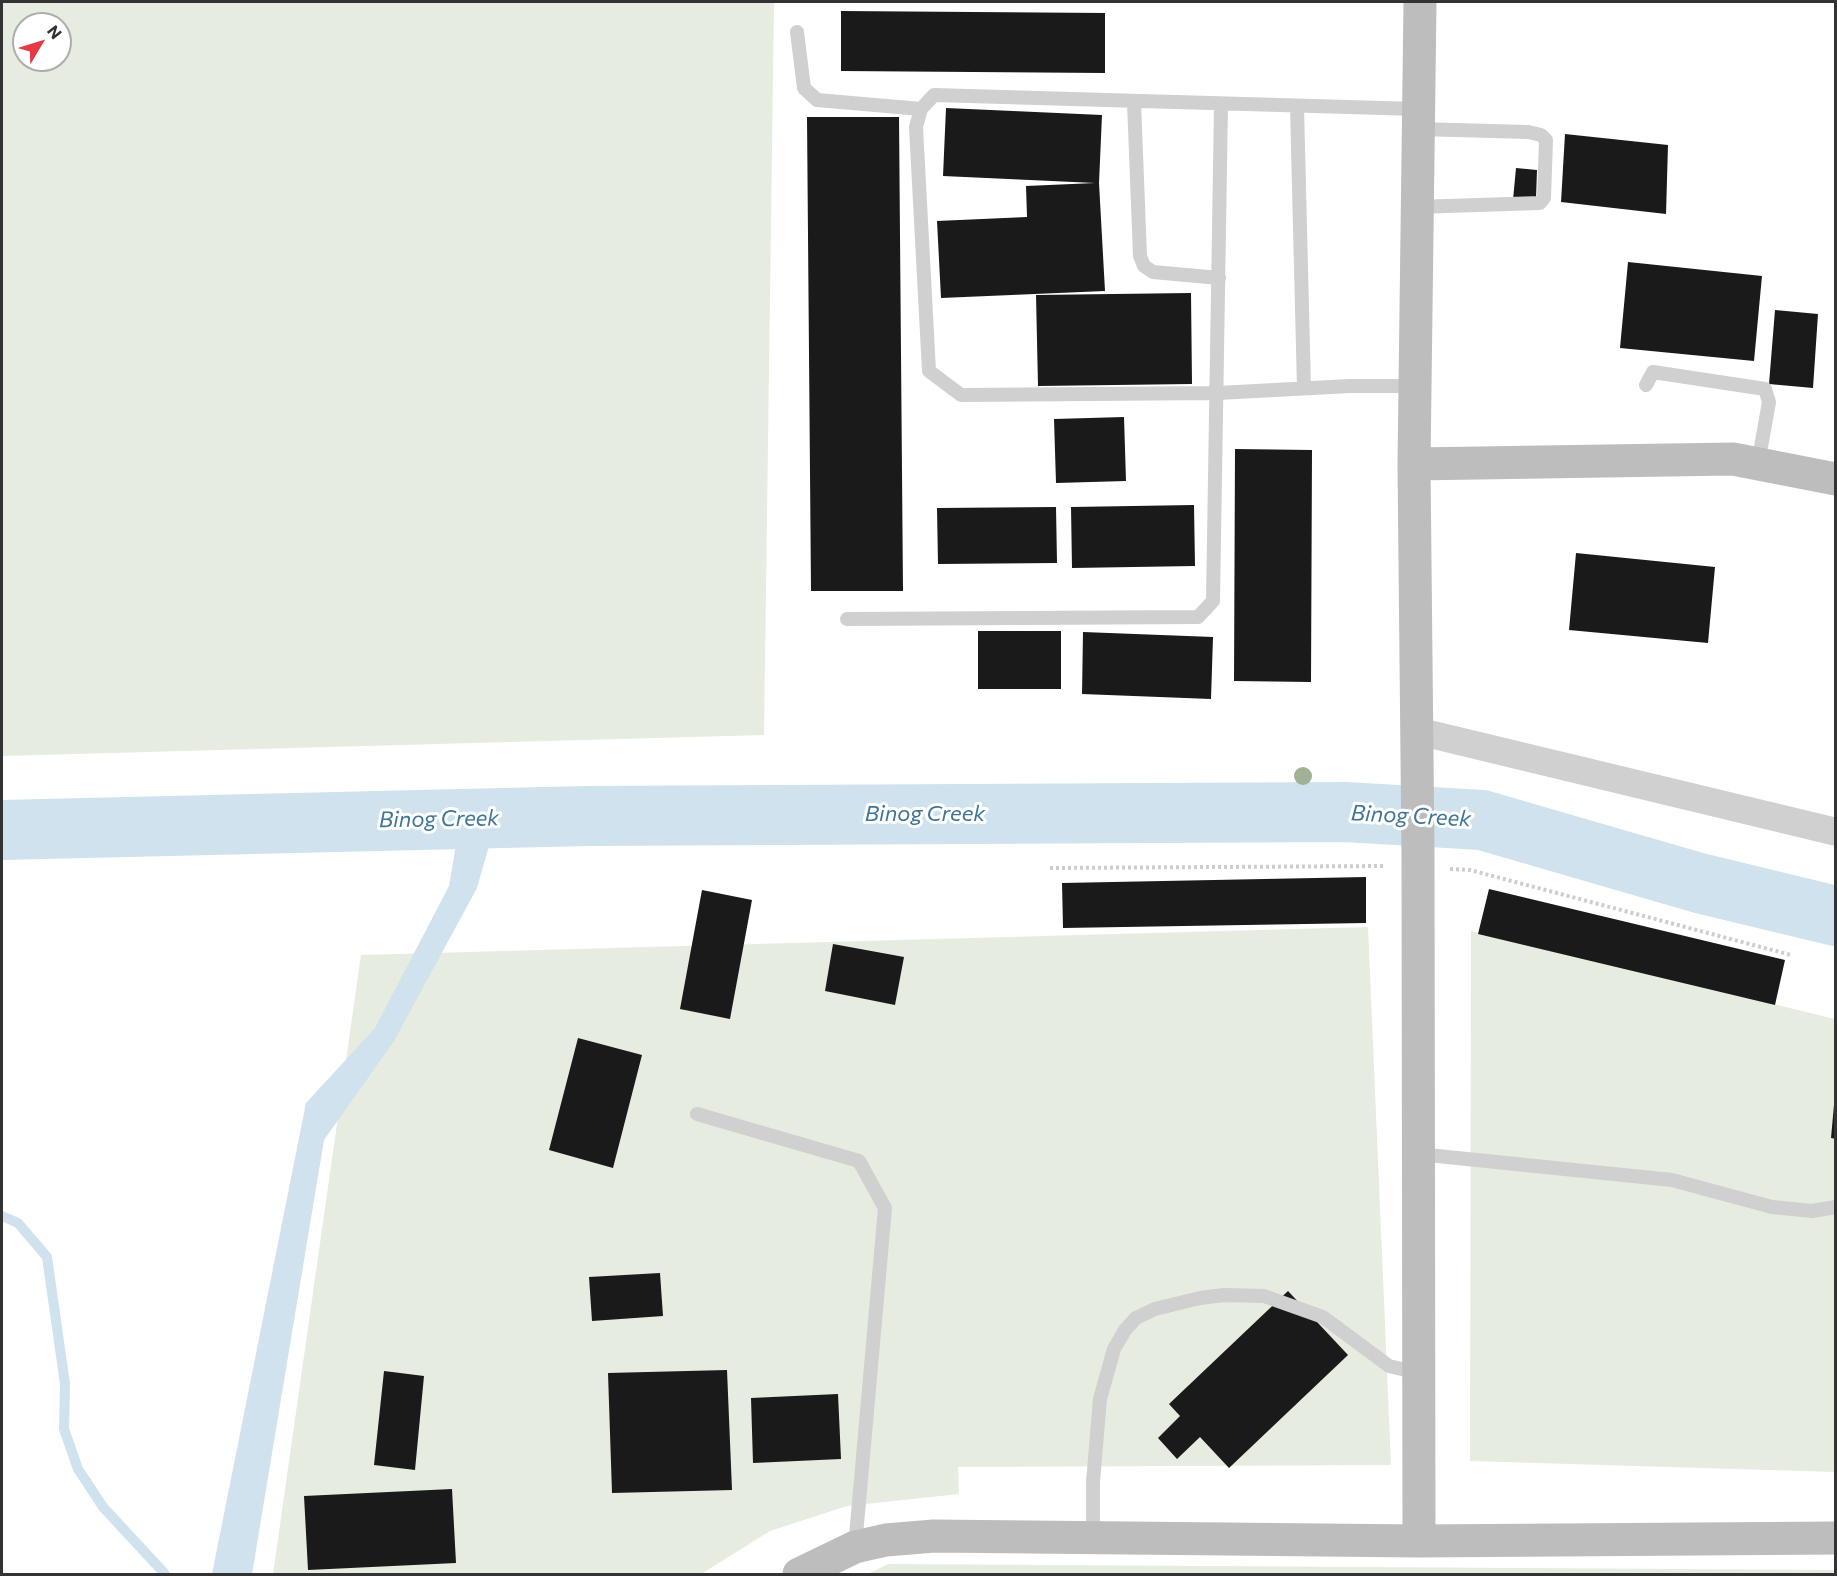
<!DOCTYPE html>
<style>
body{margin:0}
#map{position:relative;width:1837px;height:1576px;overflow:hidden;background:#fff;font-family:Commissioner,sans-serif}
canvas{display:block}
.frame{position:absolute;inset:0;border:3px solid #333;pointer-events:none}
.north{position:absolute;left:12px;top:12px;width:60px;height:60px;box-sizing:border-box;background:#fff;border:2px solid #adadad;border-radius:50%;rotate:52deg;font-size:16px;font-weight:700;line-height:24px;text-align:center;color:#333}
.north::after{content:'';display:block;margin:auto;width:21px;height:27px;background:#e63946;clip-path:polygon(50% 0,100% 100%,50% 72%,0 100%)}
</style>
<div id="map">
<canvas width="1837" height="1576"></canvas>
<div class="frame"></div>
<div class="north">N</div>
</div>
<script>
const g = document.querySelector('canvas').getContext('2d');
g.lineJoin = 'round';
function fillPath(path, color) { g.fillStyle = color; g.fill(path, 'evenodd'); }
const shape = rows => new Path2D(rows.map(r => 'M' + r).join(''));
function trace(path, color, width, dash) { g.strokeStyle = color; g.lineWidth = width; g.lineCap = dash ? 'butt' : 'round'; g.setLineDash(dash || []); g.stroke(path); }
function drawText(font, color, halo, rows, align = 'center') {
  g.font = font + ' Commissioner,sans-serif'; g.lineWidth = 6; g.setLineDash([]); g.textBaseline = 'middle'; g.strokeStyle = halo; g.fillStyle = color; for (const [text, x, y, turn = 0] of rows) {
    g.save(); g.translate(x, y); g.rotate((+turn || 0) * Math.PI / 180); g.textAlign = isNaN(turn) ? turn : align; if (halo) g.strokeText(text, 0, 0); g.fillText(text, 0, 0); g.restore();
  }
}
fillPath(shape([
 [2,2,774,2,764,735,2,756],
 [24,24,60,24,60,60,24,60],
 [1368,927,1391,1465,958,1467,959,1494,847,1506,770,1531,701,1574,273,1574,361,955],
 [1471,931,1835,1019,1835,1472,1470,1461],
 [888,1564,1835,1570,1836,1574,868,1574]
]), '#e6ecdf');
fillPath(shape([
 [456,845,489,846,477,888,394,1041,324,1140,252,1574,212,1574,306,1103,375,1028,449,886]
]), '#cfe2ee');
trace(shape([
 [2,1216,18,1223,47,1257,65,1384,64,1429,78,1469,103,1507,165,1574]
]), '#cfe2ee', 10);
trace(shape([
 [2,830,587,816,1345,812,1482,820,1699,883,1836,916]
]), '#cfe2ee', 60);
fillPath(shape([
 [841,11,1105,13,1105,73,841,71],
 [946,108,1102,115,1099,183,1105,291,941,298,937,221,1027,217,1026,186,1095,183,943,176],
 [807,117,899,117,903,591,811,591],
 [1565,134,1668,145,1666,214,1561,202],
 [1516,168,1537,170,1536,199,1513,200],
 [1628,262,1762,276,1754,361,1620,348],
 [1191,293,1192,384,1038,386,1036,295],
 [1775,310,1818,314,1813,388,1769,384],
 [1124,417,1126,481,1056,483,1054,419],
 [1235,449,1312,450,1311,682,1234,681],
 [1194,505,1195,566,1072,568,1071,507],
 [1056,507,1057,563,938,564,937,508],
 [1576,553,1715,567,1708,643,1569,630],
 [978,631,1061,631,1061,689,978,689],
 [1083,632,1213,637,1211,699,1082,694],
 [1366,877,1366,923,1063,928,1062,883],
 [1489,889,1785,960,1775,1005,1478,934],
 [702,890,752,900,730,1019,680,1009],
 [833,944,904,957,895,1005,825,991],
 [578,1038,642,1055,613,1168,549,1150],
 [1834,1105,1836,1105,1836,1139,1831,1138],
 [660,1273,663,1316,592,1321,589,1277],
 [1288,1291,1348,1355,1229,1468,1200,1437,1177,1459,1158,1438,1180,1416,1169,1404],
 [727,1370,732,1490,612,1493,608,1373],
 [384,1371,424,1376,415,1470,374,1465],
 [838,1394,841,1459,753,1463,751,1398],
 [452,1489,456,1563,308,1570,304,1496]
]), '#1a1a1a');
trace(shape([
 [1050,868,1385,866],
 [1450,869,1470,870,1791,955]
]), '#cdcdcd', 4, [3, 3]);
trace(shape([
 [797,32,804,88,817,100,921,109],
 [1134,102,1140,256,1144,266,1153,272,1219,278],
 [1297,107,1304,388],
 [1416,207,1540,203,1544,198,1546,140,1541,135,1528,132,1418,129],
 [1646,385,1653,372,1765,389,1769,402,1758,464],
 [1414,386,1350,386,1218,393,961,395,929,371,916,127,921,109,934,95,1417,109],
 [847,619,1198,617,1213,601,1221,105],
 [697,1114,859,1161,885,1208,855,1547],
 [1418,1154,1672,1180,1772,1207,1812,1211,1836,1207],
 [1093,1538,1093,1482,1100,1399,1114,1349,1125,1330,1136,1318,1155,1309,1200,1298,1224,1295,1264,1296,1323,1317,1389,1366,1418,1373]
]), '#d0d0d0', 14);
trace(shape([
 [1417,731,1836,832]
]), '#d0d0d0', 28);
trace(shape([
 [1414,464,1733,459,1836,479],
 [1419,1541,1418,855,1414,464,1420,2],
 [799,1574,855,1547,886,1540,934,1536,1419,1541,1836,1538]
]), '#bdbdbd', 33);
g.fillStyle = '#a2b095';
for (const [x, y] of [
 [1303,776]
]) { g.beginPath(); g.arc(x, y, 9, 0, 2 * Math.PI); g.fill(); }
drawText('italic 22px', '#3f7597', '#fff', [
 ["Binog Creek",925,814],
 ["Binog Creek",1411,816,3],
 ["Binog Creek",439,819,-1]
]);
</script>
